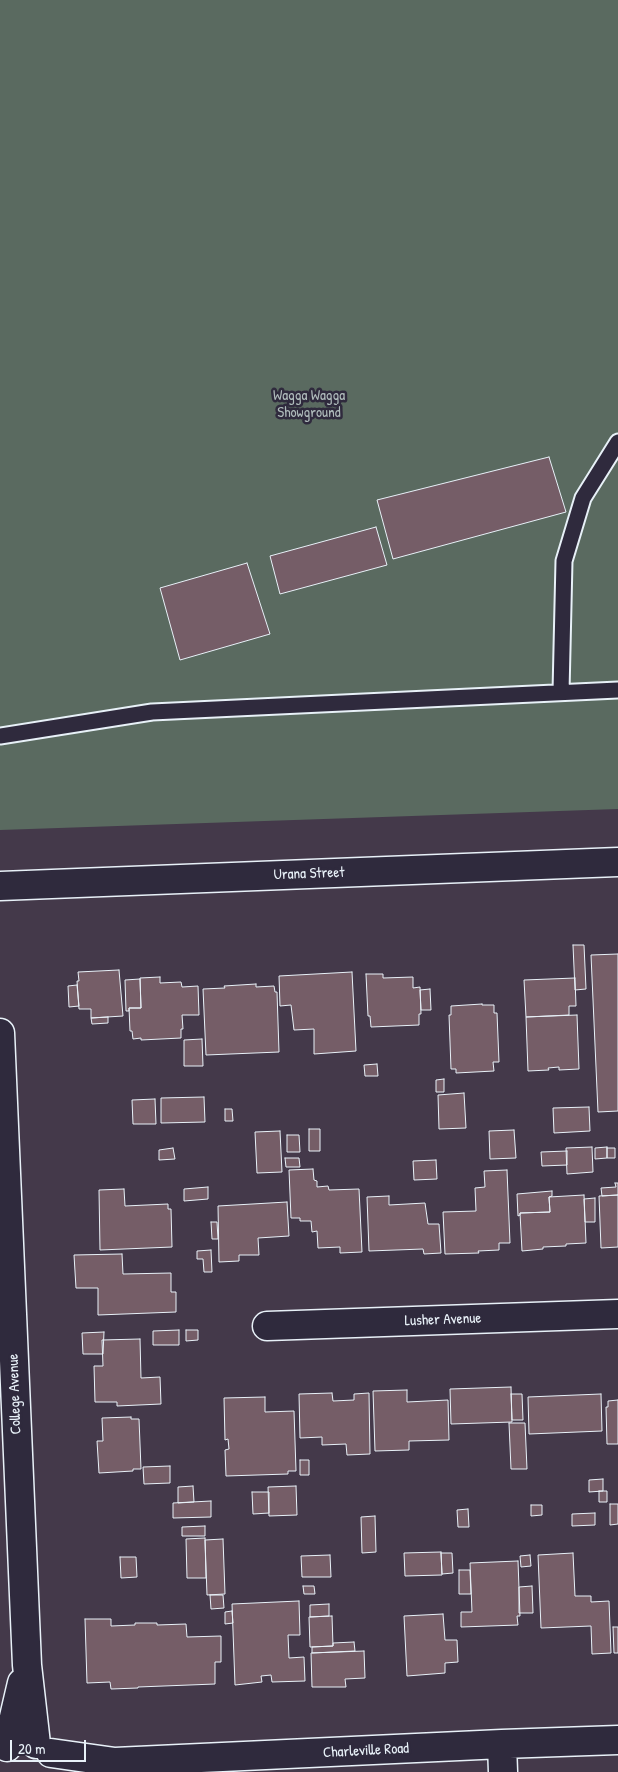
<!DOCTYPE html>
<style>
body{margin:0}
#map{position:relative;width:618px;height:1772px;overflow:hidden;background:#44394a;font-family:"Patrick Hand",sans-serif}
canvas{display:block}
.scale{position:absolute;left:10px;top:1740px;width:76px;height:22px;box-sizing:border-box;border:2px solid #e8f1f8;border-top:0;padding-left:6px;font-size:15px;line-height:18px;white-space:nowrap;color:#e8f1f8;-webkit-text-stroke:4px #2f2a3d;paint-order:stroke}
</style>
<div id="map">
<canvas width="618" height="1772"></canvas>
<div class="scale">20 m</div>
</div>
<script>
const g = document.querySelector('canvas').getContext('2d');
g.lineJoin = 'round';
function fillPath(path, color) { g.fillStyle = color; g.fill(path, 'evenodd'); }
const shape = rows => new Path2D(rows.map(r => 'M' + r).join(''));
function trace(path, color, width, dash) { g.strokeStyle = color; g.lineWidth = width; g.lineCap = dash ? 'butt' : 'round'; g.setLineDash(dash || []); g.stroke(path); }
function drawText(font, color, halo, rows, align = 'center') {
  g.font = font + ' "Patrick Hand",sans-serif'; g.lineWidth = 5; g.setLineDash([]); g.textBaseline = 'middle'; g.strokeStyle = halo; g.fillStyle = color; for (const [text, x, y, turn = 0] of rows) {
    g.save(); g.translate(x, y); g.rotate((+turn || 0) * Math.PI / 180); g.textAlign = isNaN(turn) ? turn : align; if (halo) g.strokeText(text, 0, 0); g.fillText(text, 0, 0); g.restore();
  }
}
fillPath(shape([
 [0,0,618,0,618,809,0,830]
]), '#5a6a60');
const building = shape([
 [549,457,566,512,393,559,377,500,549,457],
 [376,527,387,565,280,594,270,556,376,527],
 [247,563,270,634,180,660,160,588,247,563],
 [573,945,584,945,586,989,575,990,573,945],
 [618,954,618,1111,598,1112,591,955,618,954],
 [119,970,123,1016,91,1018,91,1009,79,1009,77,981,79,981,78,972,119,970],
 [352,972,356,1051,314,1054,314,1029,294,1030,291,1005,280,1006,279,976,352,972],
 [366,974,383,974,383,978,413,977,413,988,420,987,421,1014,419,1014,419,1025,371,1027,370,1016,368,1016,366,974],
 [160,977,160,983,181,982,182,987,198,986,199,1015,182,1015,183,1029,181,1029,181,1038,141,1040,141,1038,133,1039,132,1031,130,1031,129,1008,141,1008,140,978,160,977],
 [575,978,576,1006,569,1006,569,1015,526,1017,524,980,575,978],
 [140,979,141,1008,129,1008,129,1011,126,1011,125,980,140,979],
 [256,984,256,987,274,986,275,992,277,992,279,1052,206,1055,203,989,225,988,224,986,256,984],
 [77,985,79,1006,69,1007,68,986,77,985],
 [430,989,431,1010,421,1010,420,990,430,989],
 [482,1004,482,1005,494,1005,494,1013,497,1013,499,1062,493,1062,494,1071,456,1073,456,1069,451,1069,449,1015,451,1015,451,1006,482,1004],
 [577,1015,579,1069,559,1070,559,1067,548,1068,549,1070,528,1071,526,1017,577,1015],
 [108,1017,108,1023,92,1024,91,1018,108,1017],
 [202,1039,203,1066,184,1066,184,1040,202,1039],
 [377,1064,378,1076,365,1076,364,1065,377,1064],
 [444,1079,444,1092,436,1092,436,1080,444,1079],
 [464,1093,466,1128,439,1129,438,1095,464,1093],
 [204,1097,205,1122,161,1123,161,1098,204,1097],
 [155,1099,156,1124,133,1124,132,1100,155,1099],
 [589,1107,590,1131,554,1133,553,1108,589,1107],
 [225,1109,232,1109,233,1121,225,1121,225,1109],
 [309,1129,320,1129,320,1151,309,1151,309,1129],
 [514,1130,516,1158,490,1159,489,1131,514,1130],
 [280,1131,282,1172,257,1173,255,1132,280,1131],
 [287,1135,299,1135,300,1152,287,1152,287,1135],
 [592,1147,593,1172,567,1174,566,1148,592,1147],
 [607,1147,607,1158,595,1159,595,1148,607,1147],
 [173,1148,175,1159,159,1160,159,1150,173,1148],
 [607,1148,615,1148,615,1158,607,1158,607,1148],
 [567,1151,567,1165,542,1166,541,1152,567,1151],
 [285,1158,299,1158,300,1167,286,1167,285,1158],
 [436,1160,437,1179,414,1180,413,1161,436,1160],
 [313,1169,314,1180,317,1181,317,1187,328,1186,329,1190,359,1189,362,1252,340,1253,340,1247,318,1248,317,1231,312,1232,311,1221,300,1221,300,1218,291,1218,289,1170,313,1169],
 [507,1170,510,1243,499,1243,499,1250,478,1251,479,1253,445,1254,443,1212,476,1211,475,1188,485,1187,484,1171,507,1170],
 [615,1183,618,1183,618,1195,602,1196,601,1188,616,1187,615,1183],
 [208,1187,208,1199,184,1201,184,1189,208,1187],
 [124,1189,125,1206,168,1204,168,1209,171,1209,172,1247,100,1250,99,1190,124,1189],
 [552,1191,552,1196,549,1197,550,1212,520,1213,520,1215,518,1216,517,1194,552,1191],
 [584,1195,586,1243,566,1244,566,1246,543,1247,543,1249,522,1251,520,1213,550,1212,549,1197,584,1195],
 [618,1195,618,1247,601,1248,599,1196,618,1195],
 [389,1196,389,1205,425,1203,428,1224,439,1224,441,1253,424,1254,423,1249,369,1251,367,1197,389,1196],
 [595,1198,595,1222,585,1222,584,1199,595,1198],
 [287,1202,289,1236,258,1238,259,1255,239,1255,239,1261,219,1262,218,1206,287,1202],
 [211,1222,217,1222,218,1239,212,1239,211,1222],
 [211,1250,212,1272,204,1272,203,1259,197,1259,197,1251,211,1250],
 [122,1254,123,1274,171,1273,171,1292,176,1292,176,1312,98,1315,98,1288,76,1288,74,1255,122,1254],
 [179,1330,179,1345,153,1345,153,1331,179,1330],
 [186,1330,198,1330,198,1340,186,1341,186,1330],
 [104,1332,103,1354,83,1354,82,1333,104,1332],
 [140,1339,141,1378,160,1377,161,1404,117,1406,117,1402,95,1402,94,1366,103,1366,102,1340,140,1339],
 [511,1387,512,1422,451,1424,450,1389,511,1387],
 [407,1390,407,1402,448,1400,449,1440,409,1441,409,1450,375,1451,373,1391,407,1390],
 [332,1393,333,1401,354,1400,354,1394,369,1393,370,1454,347,1455,346,1444,322,1445,322,1437,300,1438,299,1394,332,1393],
 [511,1394,522,1394,523,1420,512,1420,511,1394],
 [601,1394,602,1431,529,1434,528,1397,601,1394],
 [265,1397,265,1412,294,1411,296,1471,288,1471,288,1474,226,1476,225,1450,229,1449,228,1439,225,1440,224,1398,265,1397],
 [618,1400,618,1444,607,1444,606,1407,608,1407,608,1401,618,1400],
 [131,1417,131,1419,139,1419,141,1469,133,1469,133,1471,99,1473,97,1441,103,1441,102,1418,131,1417],
 [509,1423,525,1423,527,1469,511,1469,509,1423],
 [300,1460,309,1460,309,1475,300,1475,300,1460],
 [170,1466,170,1483,144,1484,143,1467,170,1466],
 [603,1479,603,1491,589,1492,589,1480,603,1479],
 [193,1486,194,1502,178,1503,178,1487,193,1486],
 [296,1486,297,1515,269,1516,268,1487,296,1486],
 [599,1491,607,1491,607,1502,599,1502,599,1491],
 [252,1492,269,1492,269,1513,253,1514,252,1492],
 [211,1501,211,1517,173,1518,173,1503,211,1501],
 [610,1504,618,1504,618,1524,610,1525,610,1504],
 [531,1505,542,1505,542,1515,531,1516,531,1505],
 [468,1509,469,1527,458,1527,457,1510,468,1509],
 [595,1513,595,1525,572,1526,572,1514,595,1513],
 [375,1516,376,1552,362,1553,361,1517,375,1516],
 [205,1526,205,1536,182,1536,182,1527,205,1526],
 [205,1538,206,1578,187,1578,186,1539,205,1538],
 [223,1539,225,1594,207,1595,205,1540,223,1539],
 [441,1552,442,1575,405,1576,404,1553,441,1552],
 [441,1553,452,1553,453,1573,442,1574,441,1553],
 [573,1553,575,1596,591,1596,591,1602,609,1601,611,1653,592,1654,591,1626,541,1628,538,1555,573,1553],
 [330,1555,331,1577,302,1577,301,1556,330,1555],
 [530,1555,531,1566,521,1567,520,1556,530,1555],
 [120,1557,136,1557,137,1577,121,1578,120,1557],
 [518,1561,520,1616,517,1616,518,1625,461,1627,461,1612,472,1612,470,1563,518,1561],
 [459,1570,470,1570,471,1594,459,1594,459,1570],
 [303,1586,314,1586,315,1594,304,1594,303,1586],
 [532,1586,533,1613,519,1613,519,1587,532,1586],
 [210,1595,223,1595,224,1608,211,1609,210,1595],
 [299,1601,300,1635,288,1635,289,1658,304,1657,305,1681,272,1682,271,1675,261,1676,262,1682,235,1685,232,1604,299,1601],
 [329,1604,329,1616,310,1617,310,1605,329,1604],
 [232,1611,233,1623,225,1624,225,1612,232,1611],
 [443,1614,445,1640,457,1640,458,1662,445,1663,445,1673,407,1676,404,1616,443,1614],
 [332,1616,333,1646,310,1647,309,1617,332,1616],
 [85,1619,111,1619,111,1626,135,1625,135,1623,157,1623,157,1625,186,1624,187,1637,221,1636,221,1662,215,1662,215,1684,138,1687,138,1688,111,1689,110,1682,87,1683,85,1619],
 [613,1627,618,1627,618,1653,614,1653,613,1627],
 [354,1642,355,1651,312,1653,312,1647,333,1646,333,1643,354,1642],
 [364,1651,365,1678,345,1679,346,1687,312,1687,311,1653,364,1651]
]);
fillPath(building, '#755d67');
trace(building, '#e8f1f8', 1);
const lane = shape([
 [561,692,564,561,583,498,618,442],
 [0,736,152,712,618,690]
]);
const street = shape([
 [0,1033,27,1665,36,1744],
 [267,1326,618,1314],
 [502,1744,503,1772],
 [7,1747,22,1683],
 [51,1753,115,1762,502,1744,618,1740]
]);
const secondary = shape([
 [0,886,618,862]
]);
trace(lane, '#e8f1f8', 19);
trace(street, '#e8f1f8', 31);
trace(secondary, '#e8f1f8', 31);
trace(lane, '#2f2a3d', 15);
trace(street, '#2f2a3d', 28);
trace(secondary, '#2f2a3d', 28);
drawText('15px', '#afbbbb', '#2f2a3d', [
 ["Wagga Wagga",309,396],
 ["Showground",309,413]
]);
drawText('15px', '#e8f1f8', '#2f2a3d', [
 ["Urana Street",309,874,-2],
 ["Lusher Avenue",443,1320,-2],
 ["College Avenue",15,1394,-92],
 ["Charleville Road",366,1751,-3]
]);
</script>
